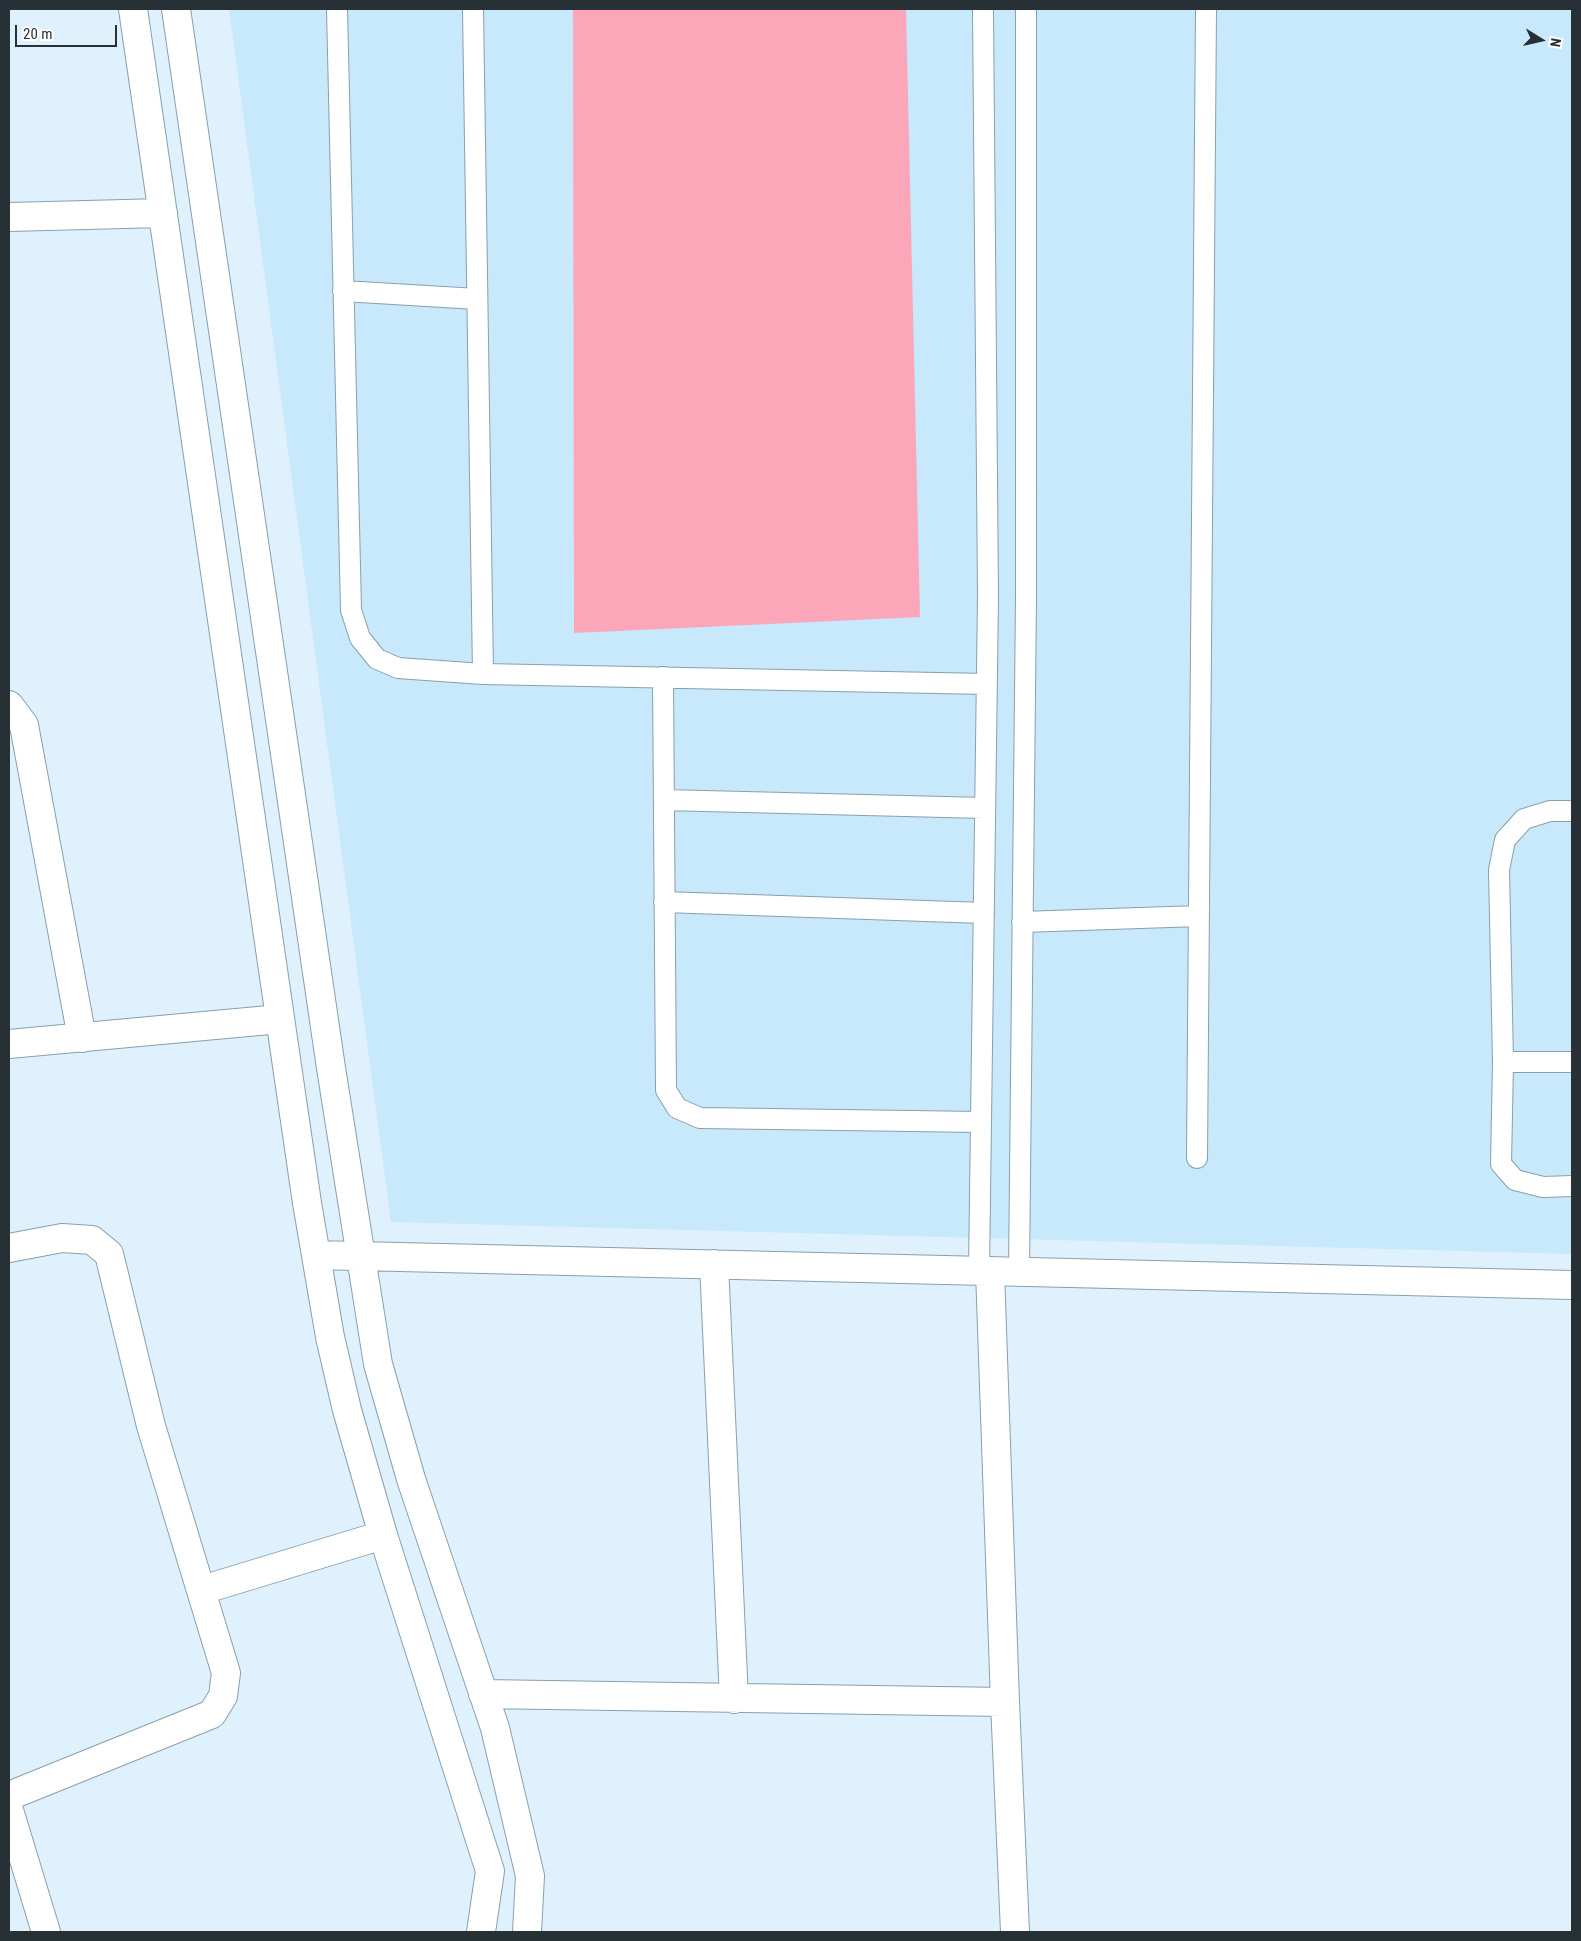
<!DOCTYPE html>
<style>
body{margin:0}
#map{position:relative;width:1581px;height:1941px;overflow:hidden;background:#def1fd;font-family:"Roboto Condensed",sans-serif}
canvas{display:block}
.frame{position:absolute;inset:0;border:10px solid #273035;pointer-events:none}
.north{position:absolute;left:1516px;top:15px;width:50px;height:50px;-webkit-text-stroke:4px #fff;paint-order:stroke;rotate:100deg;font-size:14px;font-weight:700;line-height:20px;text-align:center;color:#273035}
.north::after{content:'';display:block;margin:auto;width:18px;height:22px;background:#273035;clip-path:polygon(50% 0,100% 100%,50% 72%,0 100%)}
.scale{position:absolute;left:15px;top:25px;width:102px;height:22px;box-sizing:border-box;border:2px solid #273035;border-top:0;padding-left:6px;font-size:15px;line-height:18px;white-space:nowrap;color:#273035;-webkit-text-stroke:4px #fff;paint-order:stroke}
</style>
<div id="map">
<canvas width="1581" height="1941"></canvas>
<div class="frame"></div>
<div class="north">N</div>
<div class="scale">20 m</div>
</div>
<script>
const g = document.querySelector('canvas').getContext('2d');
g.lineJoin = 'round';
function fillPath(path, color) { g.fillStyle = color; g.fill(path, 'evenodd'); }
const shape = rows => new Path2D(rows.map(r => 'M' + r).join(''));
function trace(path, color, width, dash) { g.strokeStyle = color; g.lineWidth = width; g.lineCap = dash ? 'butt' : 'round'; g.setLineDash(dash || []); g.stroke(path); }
fillPath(shape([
 [229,9,1572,9,1572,1254,391,1222]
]), '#c8e8fb');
fillPath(shape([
 [573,9,906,9,920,617,574,633]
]), '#fba7b9');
const service = shape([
 [337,9,351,610,360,638,377,659,398,668,483,674,987,684],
 [473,9,483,674],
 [343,291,477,299],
 [663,677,666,1090,677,1108,700,1118,981,1122],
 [664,800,985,808],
 [1572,811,1550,811,1524,819,1505,840,1499,870,1503,1062,1501,1164,1515,1180,1543,1187,1572,1186],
 [664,902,984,913],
 [1022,922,1199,916],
 [1503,1062,1572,1062],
 [1197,1158,1206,9],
 [979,1271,988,596,983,9],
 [1019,1272,1026,597,1026,9]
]);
const minor = shape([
 [133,9,307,1203,330,1337,347,1410,383,1535,490,1871,481,1932],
 [176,9,331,1068,378,1364,411,1479,495,1728,530,1876,527,1932],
 [9,217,163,213],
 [9,705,24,725,82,1038],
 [9,1044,280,1019],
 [9,1248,62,1238,92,1240,109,1254,151,1426,226,1673,223,1696,212,1714,9,1796],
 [316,1255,1572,1285],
 [714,1264,734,1699],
 [990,1271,1005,1702,1015,1932],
 [202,1590,383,1535],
 [483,1694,1005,1702],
 [9,1810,46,1932]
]);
trace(service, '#899fad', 22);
trace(minor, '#899fad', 30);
trace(service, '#fff', 20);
trace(minor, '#fff', 28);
</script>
